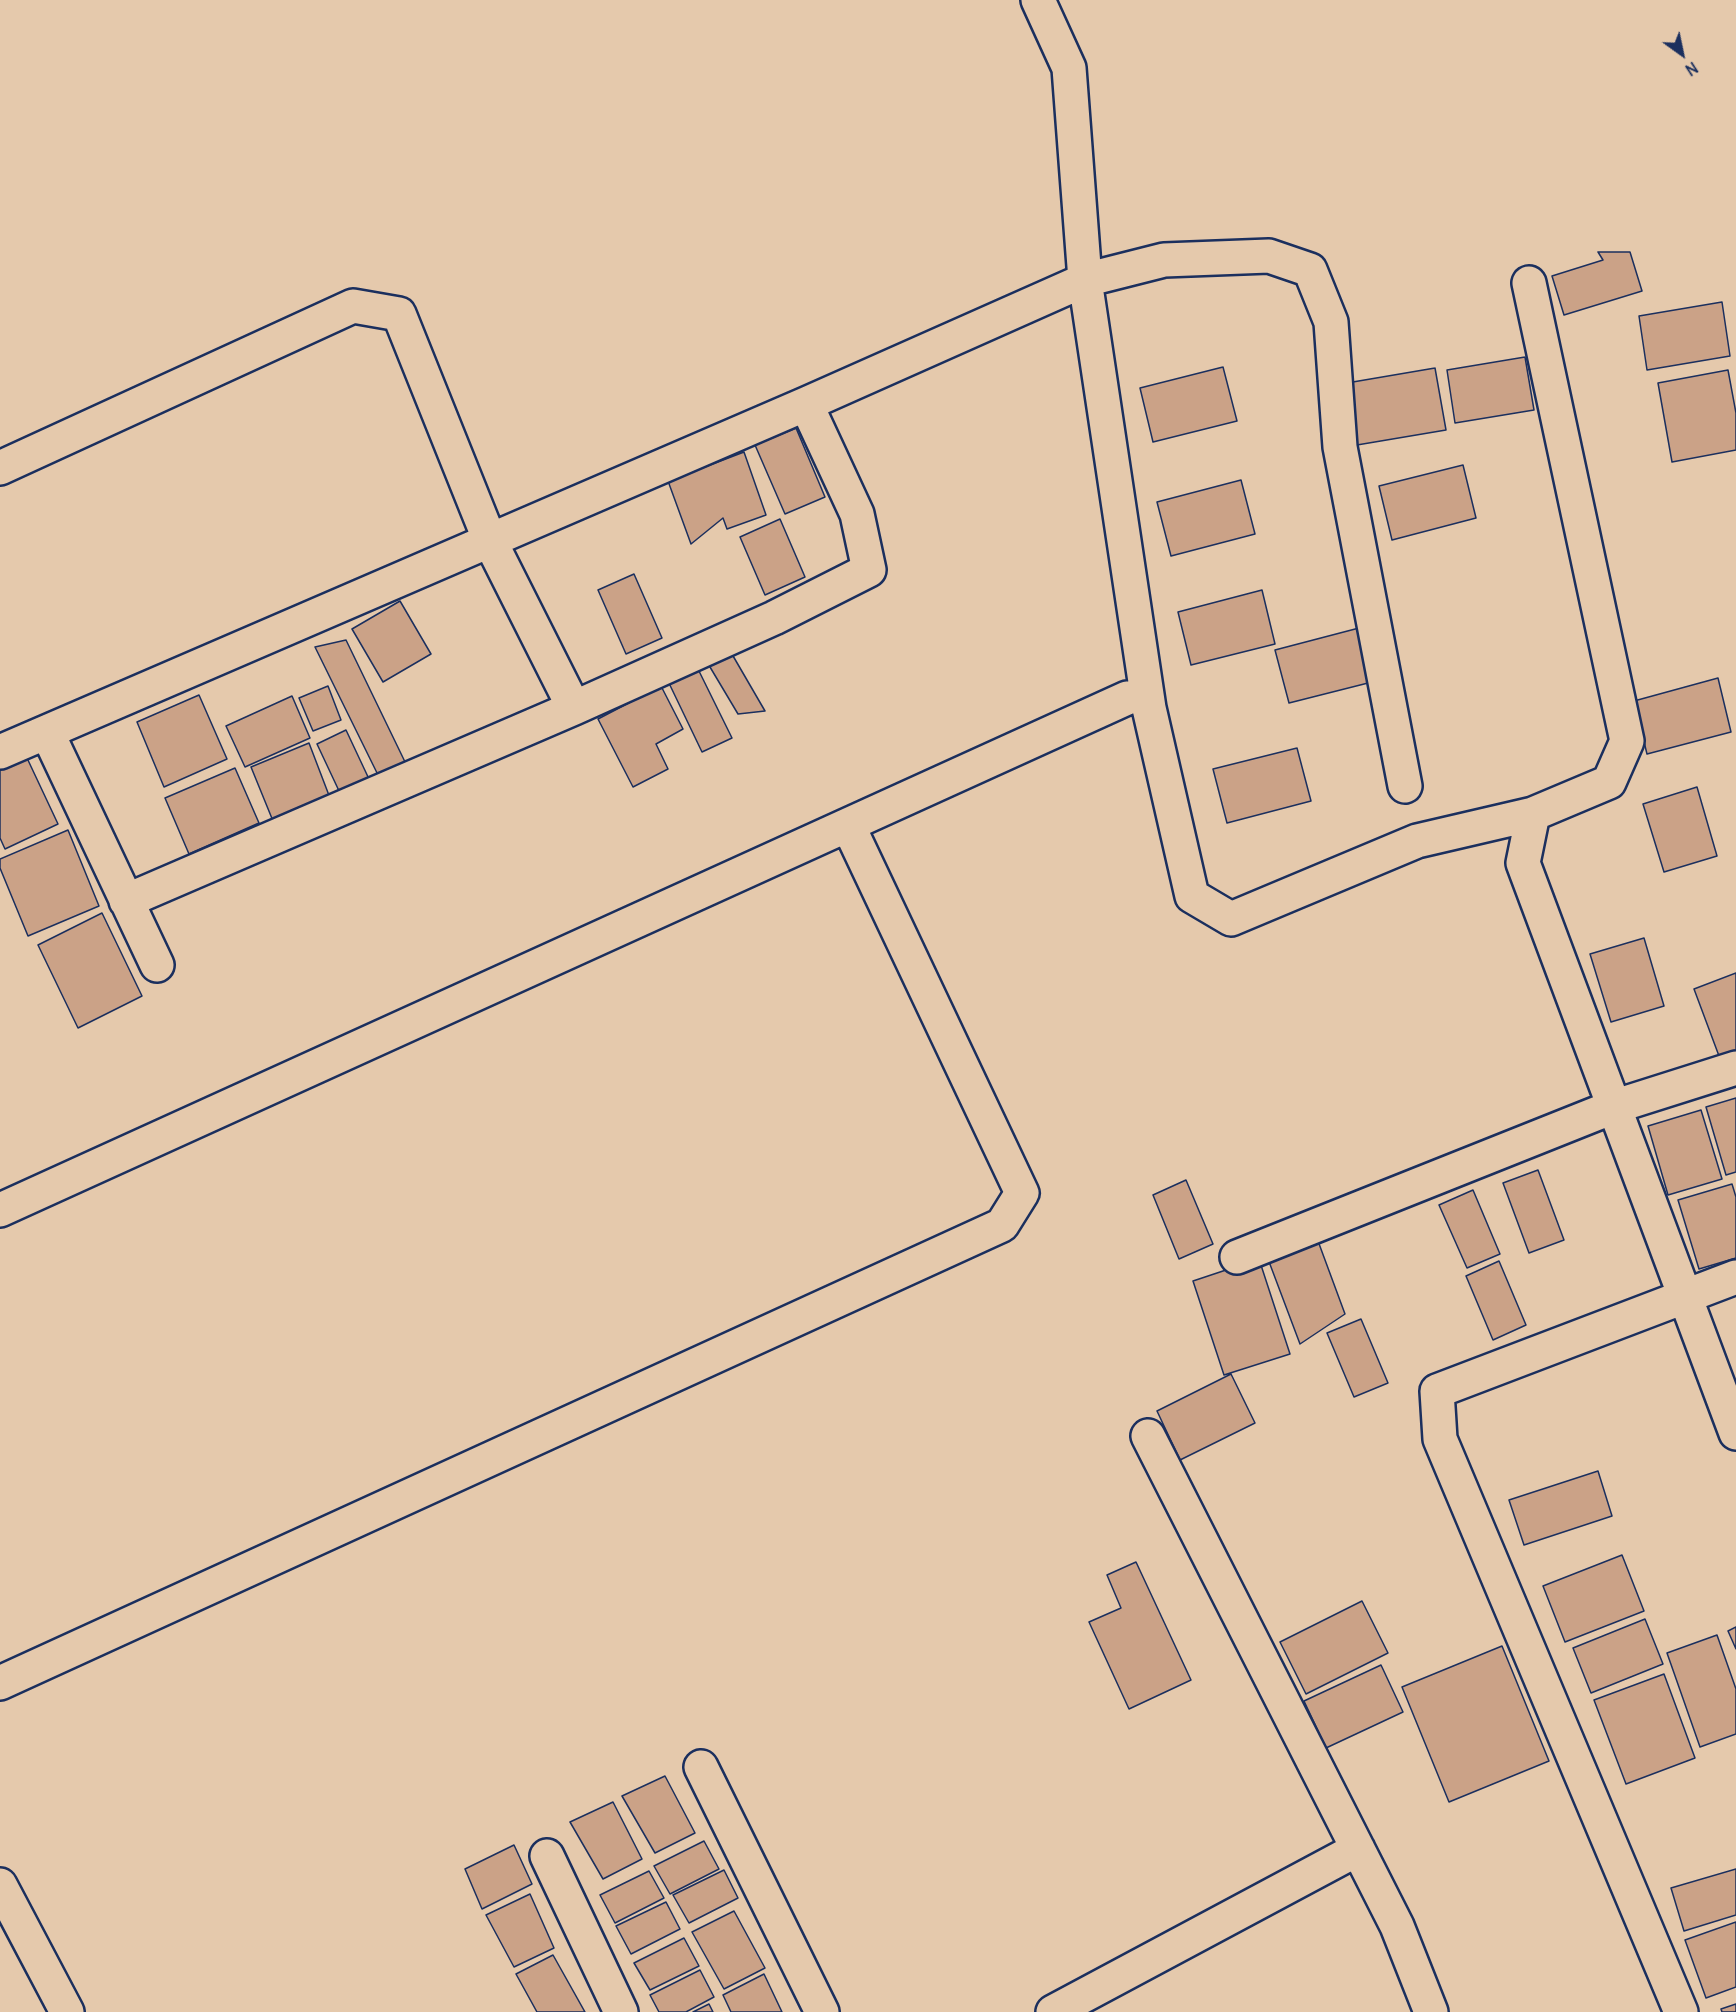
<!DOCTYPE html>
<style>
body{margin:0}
#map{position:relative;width:1736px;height:2012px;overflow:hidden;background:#e5c9ac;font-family:Delius,sans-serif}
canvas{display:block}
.north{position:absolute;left:1652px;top:24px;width:60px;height:60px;-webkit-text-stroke:4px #e5c9ac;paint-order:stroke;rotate:147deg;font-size:16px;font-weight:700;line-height:24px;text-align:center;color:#1b2f5e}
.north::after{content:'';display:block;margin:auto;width:21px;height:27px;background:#1b2f5e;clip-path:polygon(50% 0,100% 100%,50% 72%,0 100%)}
</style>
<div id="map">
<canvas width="1736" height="2012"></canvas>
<div class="north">N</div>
</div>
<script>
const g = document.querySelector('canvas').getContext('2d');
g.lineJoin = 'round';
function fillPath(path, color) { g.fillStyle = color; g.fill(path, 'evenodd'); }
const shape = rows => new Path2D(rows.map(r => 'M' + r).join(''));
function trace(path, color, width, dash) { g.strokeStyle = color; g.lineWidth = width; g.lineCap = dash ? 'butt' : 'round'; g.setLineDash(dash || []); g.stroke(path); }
const building = shape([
 [1598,252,1630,252,1642,291,1564,315,1552,276,1603,260,1598,252],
 [1722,302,1730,356,1647,370,1639,316,1722,302],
 [1525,357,1534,410,1455,423,1447,370,1525,357],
 [1223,367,1237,421,1153,442,1140,388,1223,367],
 [1435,368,1446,430,1351,446,1341,384,1435,368],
 [1728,370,1736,413,1736,450,1672,462,1658,383,1728,370],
 [796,428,825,497,785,514,755,445,796,428],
 [744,452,766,515,727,529,723,518,691,544,668,481,744,452],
 [1463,465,1476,518,1392,540,1379,486,1463,465],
 [1241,480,1255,534,1171,556,1157,502,1241,480],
 [780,519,805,577,765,595,740,537,780,519],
 [634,574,662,638,626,654,598,590,634,574],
 [1262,590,1275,644,1191,665,1178,612,1262,590],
 [400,601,431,654,383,682,352,629,400,601],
 [1359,628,1372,682,1289,703,1275,650,1359,628],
 [346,640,407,766,380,779,315,647,346,640],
 [729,649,765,711,738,714,707,662,729,649],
 [696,665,732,738,702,752,667,679,696,665],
 [1718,678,1731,732,1647,754,1634,701,1718,678],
 [328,686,341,720,313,731,299,698,328,686],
 [661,686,683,729,656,744,668,769,633,787,598,719,661,686],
 [199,695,227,759,164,787,137,722,199,695],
 [292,696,310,738,245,767,226,726,292,696],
 [346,730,369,779,340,793,317,744,346,730],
 [309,743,330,798,273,821,251,767,309,743],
 [1297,748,1311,801,1227,823,1213,769,1297,748],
 [27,758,58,824,5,849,0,838,0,770,27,758],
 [235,768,259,823,189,854,165,798,235,768],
 [1697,787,1717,856,1664,872,1643,804,1697,787],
 [68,830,99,906,28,936,0,868,0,859,68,830],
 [102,913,142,996,78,1028,38,945,102,913],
 [1644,938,1664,1006,1611,1022,1590,954,1644,938],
 [1736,973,1736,1058,1722,1064,1694,989,1736,973],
 [1736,1098,1736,1172,1726,1175,1706,1107,1736,1098],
 [1701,1110,1722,1179,1668,1195,1648,1126,1701,1110],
 [1538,1170,1564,1240,1529,1253,1503,1183,1538,1170],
 [1186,1180,1213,1244,1179,1259,1153,1195,1186,1180],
 [1732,1184,1736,1197,1736,1258,1699,1269,1678,1200,1732,1184],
 [1473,1190,1500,1254,1467,1268,1439,1205,1473,1190],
 [1318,1241,1345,1314,1300,1344,1268,1259,1318,1241],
 [1259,1259,1290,1354,1224,1375,1193,1281,1259,1259],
 [1499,1261,1526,1325,1493,1340,1466,1276,1499,1261],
 [1361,1319,1388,1383,1354,1397,1327,1333,1361,1319],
 [1231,1374,1255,1423,1180,1460,1157,1411,1231,1374],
 [1598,1471,1612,1516,1524,1545,1509,1500,1598,1471],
 [1622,1555,1644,1611,1565,1642,1543,1586,1622,1555],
 [1136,1562,1191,1680,1129,1709,1089,1622,1121,1608,1107,1575,1136,1562],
 [1362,1601,1388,1653,1306,1694,1280,1642,1362,1601],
 [1645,1619,1663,1664,1591,1693,1573,1648,1645,1619],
 [1736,1627,1736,1649,1728,1631,1736,1627],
 [1717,1635,1736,1689,1736,1734,1700,1747,1667,1653,1717,1635],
 [1502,1646,1549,1761,1449,1802,1402,1687,1502,1646],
 [1381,1665,1403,1712,1326,1748,1304,1701,1381,1665],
 [1664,1674,1695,1758,1626,1784,1594,1700,1664,1674],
 [665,1776,695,1833,655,1853,622,1796,665,1776],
 [613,1802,642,1859,603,1879,570,1822,613,1802],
 [704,1841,719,1869,670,1894,654,1866,704,1841],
 [514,1845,532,1884,482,1909,465,1869,514,1845],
 [1736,1869,1736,1915,1684,1931,1671,1888,1736,1869],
 [724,1870,738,1898,689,1923,673,1895,724,1870],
 [649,1871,664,1898,615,1923,600,1895,649,1871],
 [530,1894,554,1948,514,1967,486,1915,530,1894],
 [666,1902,680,1929,631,1954,616,1926,666,1902],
 [734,1911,765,1968,724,1989,692,1932,734,1911],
 [1736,1922,1736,1987,1706,1998,1685,1940,1736,1922],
 [684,1938,699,1966,650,1990,634,1963,684,1938],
 [553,1955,585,2012,537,2012,516,1974,553,1955],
 [700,1970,714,1997,686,2012,659,2012,650,1995,700,1970],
 [764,1974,782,2012,731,2012,723,1995,764,1974],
 [709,2004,713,2012,693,2012,709,2004],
 [1736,2004,1736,2012,1722,2012,1721,2009,1736,2004]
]);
fillPath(building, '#cba287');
trace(building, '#1b2f5e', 1.5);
const minor = shape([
 [1038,0,1069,68,1085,280,1149,708,1192,896,1231,919,1417,841,1533,814],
 [1529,283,1627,741,1609,782,1533,814,1523,863,1736,1433],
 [0,468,353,306,399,314,490,541,574,708],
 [47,732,157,965],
 [0,752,806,404,1085,280,1164,260,1269,256,1310,270,1331,322,1340,447,1405,786],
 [126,901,574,708,774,618,869,570,857,514,806,404],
 [0,1210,1127,698],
 [1237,1257,1613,1107,1736,1068],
 [1148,1436,1397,1926,1431,2012],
 [0,1683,1002,1225,1022,1193,848,825],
 [701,1767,822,2012],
 [547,1856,621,2012],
 [0,1885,67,2012],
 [1053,2012,1358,1849],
 [1681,2012,1440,1439,1437,1391,1736,1277]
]);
trace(minor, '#1b2f5e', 38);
trace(minor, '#e5c9ac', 33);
</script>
